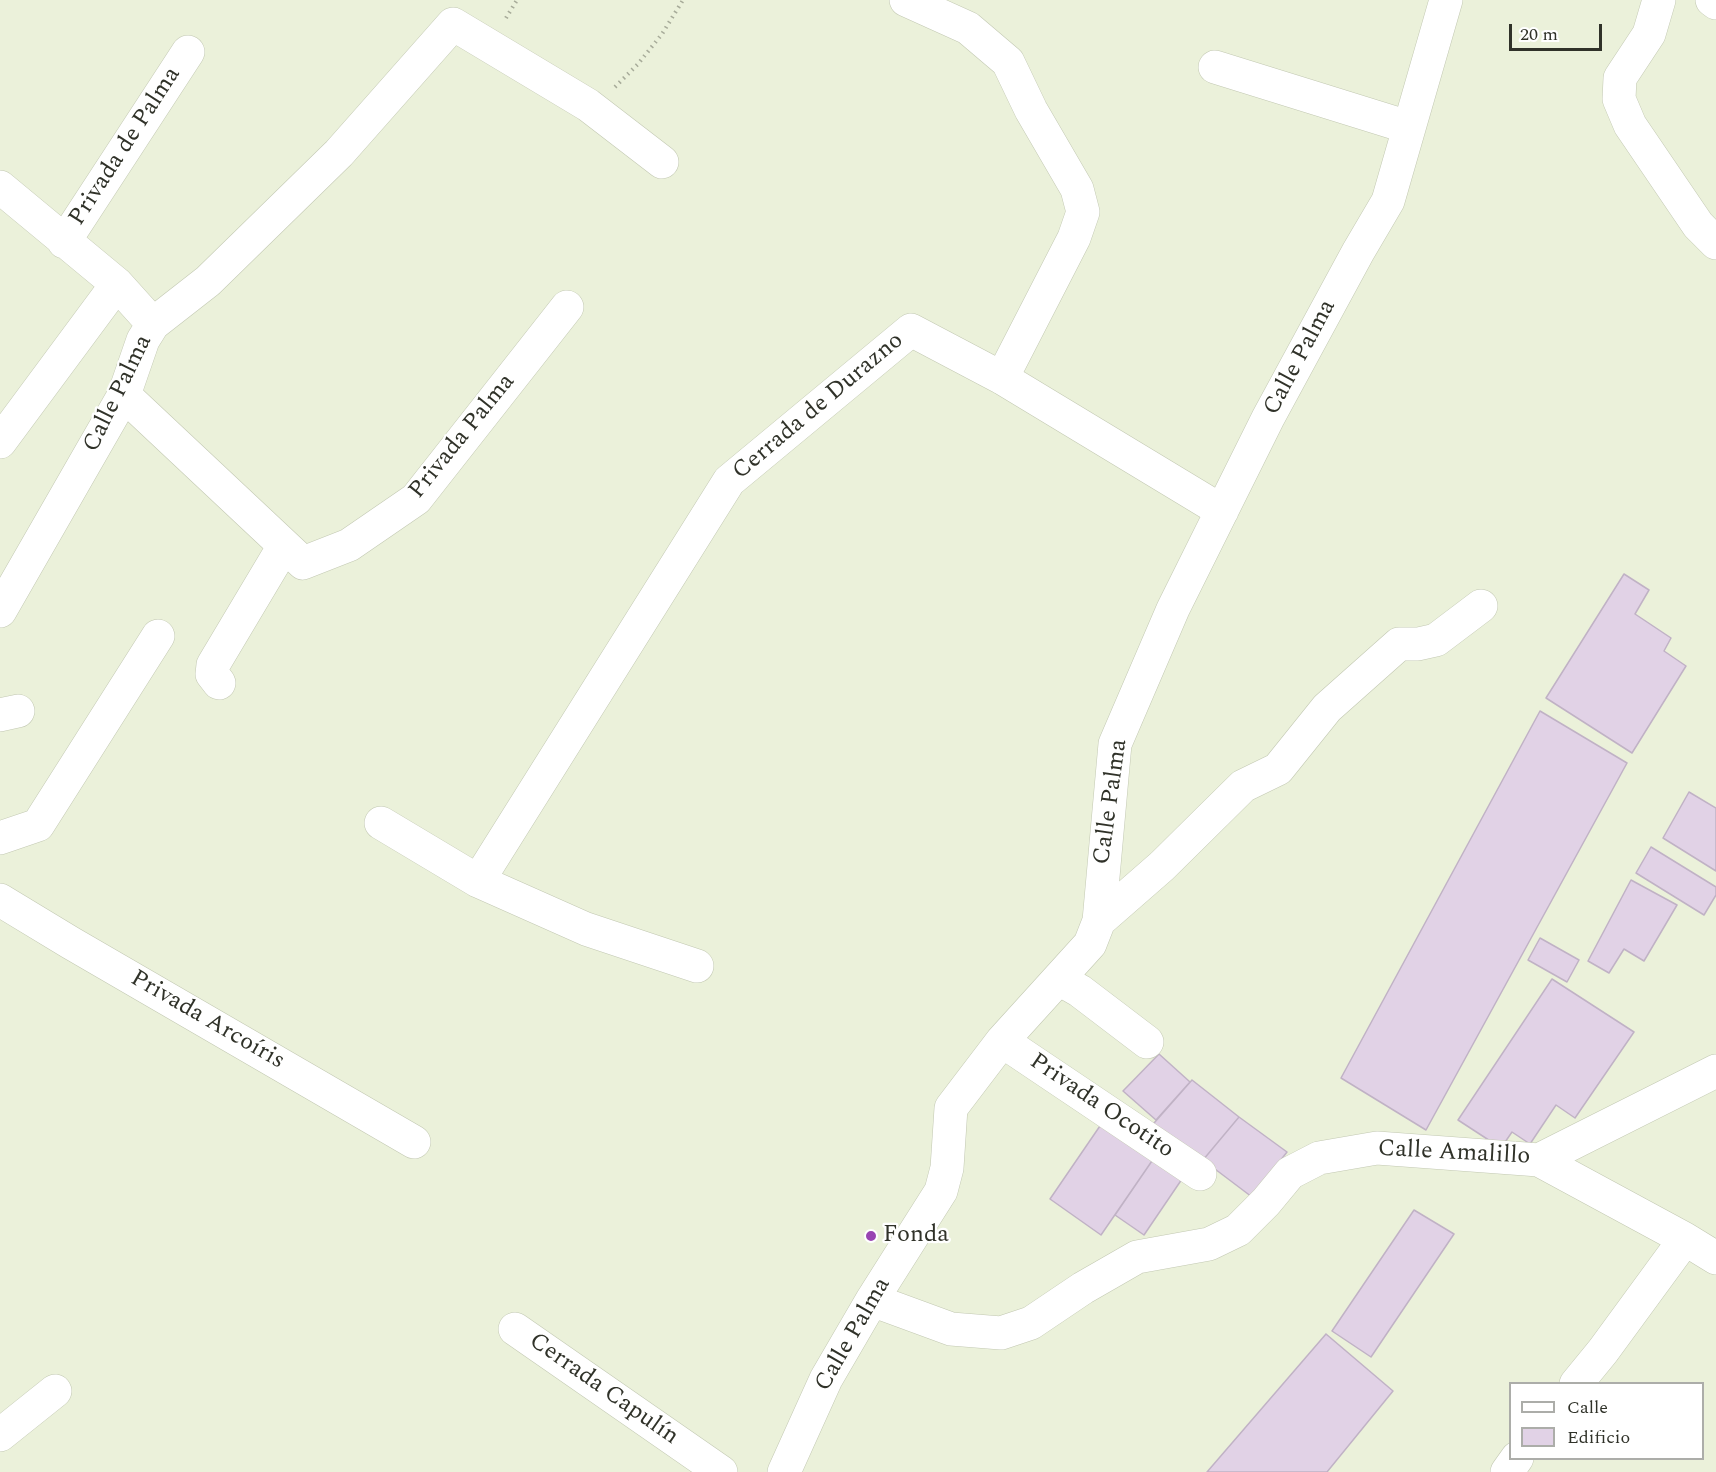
<!DOCTYPE html>
<meta charset="utf-8">
<style>
body{margin:0}
#map{position:relative;width:1716px;height:1472px;overflow:hidden;background:#ebf1da;font-family:Spectral,serif}
canvas{display:block}
.legend{position:absolute;left:1509px;top:1382px;width:195px;height:78px;box-sizing:border-box;background:#fff;border:2px solid #acada9;margin:0;padding:8px 10px;list-style:none;font-size:18px;color:#303229}
.legend li{display:flex;align-items:center;gap:12px;height:30px}
.legend b{width:30px;border:2px solid #acada9}
.scale{position:absolute;left:1509px;top:24px;width:93px;height:27px;box-sizing:border-box;border:3px solid #303229;border-top:0;padding-left:8px;font-size:18px;line-height:21px;white-space:nowrap;color:#303229;-webkit-text-stroke:4px #fff;paint-order:stroke}
</style>
<div id="map">
<canvas width="1716" height="1472"></canvas>
<ul class="legend">
<li><b style="height:8px;background:#fff"></b>Calle</li>
<li><b style="height:16px;background:#e1d2e6"></b>Edificio</li>
</ul>
<div class="scale">20 m</div>
</div>
<script>
const g = document.querySelector('canvas').getContext('2d');
g.lineJoin = 'round';
function fillPath(path, color) { g.fillStyle = color; g.fill(path, 'evenodd'); }
const shape = rows => new Path2D(rows.map(r => 'M' + r).join(''));
function trace(path, color, width, dash) { g.strokeStyle = color; g.lineWidth = width; g.lineCap = dash ? 'butt' : 'round'; g.setLineDash(dash || []); g.stroke(path); }
function drawText(font, color, halo, rows, align = 'center') {
  g.font = font + ' Spectral,serif'; g.lineWidth = 4.5; g.setLineDash([]); g.textBaseline = 'middle'; g.strokeStyle = halo; g.fillStyle = color; for (const [text, x, y, turn = 0] of rows) {
    g.save(); g.translate(x, y); g.rotate((+turn || 0) * Math.PI / 180); g.textAlign = isNaN(turn) ? turn : align; if (halo) g.strokeText(text, 0, 0); g.fillText(text, 0, 0); g.restore();
  }
}
const building = shape([
 [1624,574,1649,590,1635,614,1671,638,1664,651,1686,666,1632,753,1546,698,1624,574],
 [1540,711,1627,763,1426,1130,1341,1078,1540,711],
 [1689,792,1716,808,1716,871,1663,838,1689,792],
 [1651,847,1716,887,1716,895,1704,915,1636,873,1651,847],
 [1631,880,1677,905,1644,961,1624,949,1609,973,1588,961,1631,880],
 [1540,938,1579,960,1567,982,1528,960,1540,938],
 [1552,979,1634,1032,1575,1118,1556,1105,1530,1144,1512,1132,1501,1148,1458,1120,1552,979],
 [1159,1054,1190,1082,1156,1120,1123,1091,1159,1054],
 [1192,1080,1239,1117,1203,1160,1147,1131,1192,1080],
 [1239,1117,1287,1152,1252,1197,1203,1160,1239,1117],
 [1102,1123,1154,1158,1101,1235,1050,1199,1102,1123],
 [1154,1158,1182,1179,1144,1235,1115,1215,1154,1158],
 [1414,1210,1454,1234,1371,1357,1332,1331,1414,1210],
 [1326,1334,1393,1391,1327,1472,1207,1472,1326,1334]
]);
fillPath(building, '#e1d2e6');
trace(building, '#c0b2c5', 1.5);
const minor = shape([
 [906,0,968,28,1008,62,1031,110,1077,189,1083,212,1074,238,1002,378],
 [1659,0,1649,34,1620,78,1619,99,1630,125,1698,225,1716,243],
 [1712,0,1716,3],
 [1215,67,1408,127],
 [0,187,117,284,153,324],
 [64,242,188,52],
 [124,395,303,563,349,545,416,499,567,307],
 [0,442,117,284],
 [0,611,124,395,143,340,153,324,208,281,339,153,453,24,588,105,662,162],
 [219,683,212,674,213,665,284,546],
 [0,715,18,711],
 [381,823,478,881,586,929,697,966],
 [0,838,38,825,158,636],
 [478,881,729,481,911,330,1002,378,1222,511],
 [0,900,71,943,414,1142],
 [1099,921,1162,866,1243,786,1278,769,1327,708,1399,644,1418,644,1436,640,1481,606],
 [1059,979,1080,991,1147,1042],
 [1002,1041,1200,1174],
 [1539,1160,1685,1239,1716,1258],
 [872,1300,951,1329,1001,1333,1031,1323,1083,1288,1137,1257,1209,1244,1238,1230,1266,1202,1290,1173,1319,1158,1377,1148,1539,1160,1716,1071],
 [515,1329,721,1472],
 [1576,1384,1603,1351,1685,1239],
 [0,1435,55,1391],
 [784,1472,826,1379,872,1300,941,1191,947,1168,951,1108,1002,1041,1090,944,1099,921,1115,744,1173,609,1268,418,1358,252,1388,201,1446,0],
 [1507,1472,1517,1458]
]);
trace(minor, '#c2c8b2', 34);
trace(shape([
 [506,18,517,0],
 [615,87,638,64,662,34,683,0]
]), '#a7ab99', 4, [1.5, 4.5]);
trace(minor, '#fff', 33);
for (const [x, y, r, color] of [
 [871,1236,6,"#9844b2"]
]) { const dot = new Path2D(); dot.arc(x, y, r, 0, 2 * Math.PI); g.fillStyle = color; g.fill(dot); trace(dot, '#fff', 2); }
drawText('24px', '#303229', '#fff', [
 ["Privada de Palma",126,147,-57],
 ["Calle Palma",1301,358,-62],
 ["Calle Palma",119,394,-64],
 ["Cerrada de Durazno",819,407,-40],
 ["Privada Palma",463,437,-51],
 ["Calle Palma",1112,802,-82],
 ["Privada Arcoíris",207,1021,30],
 ["Privada Ocotito",1101,1107,34],
 ["Calle Amalillo",1454,1154,3],
 ["Calle Palma",854,1335,-60],
 ["Cerrada Capulín",603,1390,35]
]);
drawText('24px', '#303229', '#fff', [
 ["Fonda",883,1236]
], 'left');
</script>
